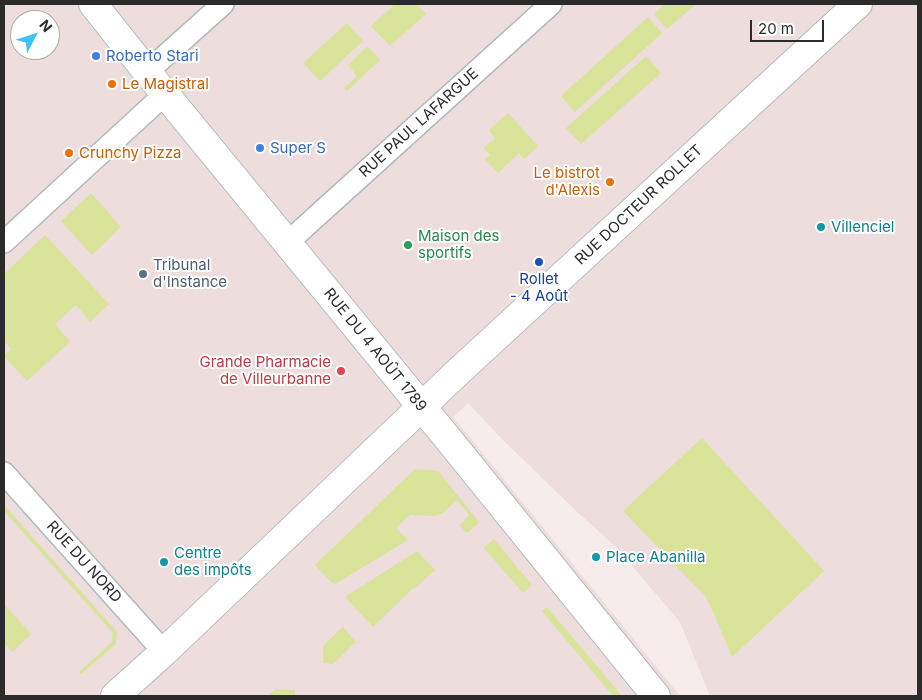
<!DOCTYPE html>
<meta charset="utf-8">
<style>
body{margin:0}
#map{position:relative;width:922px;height:700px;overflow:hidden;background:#eddddd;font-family:Inter,sans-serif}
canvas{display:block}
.frame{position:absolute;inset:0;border:5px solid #2b2b2b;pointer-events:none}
.north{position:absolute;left:10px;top:10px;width:50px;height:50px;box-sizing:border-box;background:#fff;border:1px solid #aaa;border-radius:50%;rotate:50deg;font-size:14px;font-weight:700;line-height:20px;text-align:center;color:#2b2b2b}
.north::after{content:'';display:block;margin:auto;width:18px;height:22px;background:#3dc3f9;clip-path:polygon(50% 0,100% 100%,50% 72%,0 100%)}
.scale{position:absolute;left:750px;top:20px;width:74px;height:22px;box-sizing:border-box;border:2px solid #2b2b2b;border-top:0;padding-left:6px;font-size:15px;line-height:18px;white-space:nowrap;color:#2b2b2b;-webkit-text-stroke:4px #fff;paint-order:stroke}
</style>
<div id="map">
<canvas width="922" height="700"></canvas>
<div class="frame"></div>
<div class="north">N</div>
<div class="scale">20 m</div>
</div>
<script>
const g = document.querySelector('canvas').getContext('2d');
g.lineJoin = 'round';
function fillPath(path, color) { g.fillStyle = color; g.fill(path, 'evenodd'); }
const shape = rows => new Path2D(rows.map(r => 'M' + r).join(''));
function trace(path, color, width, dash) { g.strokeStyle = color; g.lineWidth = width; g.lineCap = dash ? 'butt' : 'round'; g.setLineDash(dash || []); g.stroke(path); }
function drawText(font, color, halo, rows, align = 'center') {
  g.font = font + ' Inter,sans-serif'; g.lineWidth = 4; g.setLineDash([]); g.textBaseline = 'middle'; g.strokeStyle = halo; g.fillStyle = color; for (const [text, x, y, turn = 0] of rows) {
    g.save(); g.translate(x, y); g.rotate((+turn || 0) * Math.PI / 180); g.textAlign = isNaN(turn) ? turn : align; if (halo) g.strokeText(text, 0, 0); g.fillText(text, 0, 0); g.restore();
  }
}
fillPath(shape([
 [395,4,417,4,426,14,390,46,371,26],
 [665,4,696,4,667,29,654,14],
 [648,17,662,33,575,112,561,96],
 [347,23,363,41,320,81,303,63],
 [367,46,380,60,347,91,344,88,357,76,348,65],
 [646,56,661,73,581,144,566,128],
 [508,113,538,146,524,159,519,153,498,173,485,159,490,155,484,148,495,138,489,130],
 [91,193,121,227,92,255,61,221],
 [45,235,109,304,90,322,76,305,55,324,70,342,27,381,4,356,11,349,4,341,4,274],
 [702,438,824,571,732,657,714,614,705,596,623,511],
 [415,469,438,471,479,522,469,532,465,532,460,525,469,515,457,500,443,513,435,516,410,515,396,528,408,540,335,584,331,582,315,565],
 [4,505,117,632,116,644,81,674,79,672,112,642,113,633,4,511],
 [494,539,532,585,523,593,484,548],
 [417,551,435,570,414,589,413,588,373,627,345,597],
 [4,604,31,634,12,652,4,642],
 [547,607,622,696,613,696,542,611],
 [343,627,356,642,333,664,323,663,323,646],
 [276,689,295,690,295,696,267,696]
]), '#d9e399');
fillPath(shape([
 [468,403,502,439,573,508,616,547,680,622,710,696,680,696,453,417]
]), '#f5eceb');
const minor = shape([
 [147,72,223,4],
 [4,242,165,94],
 [287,243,551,4],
 [4,473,164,652]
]);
const tertiary = shape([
 [115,696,164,652,459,371,858,4]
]);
const secondary = shape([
 [93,4,147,72,449,440,656,696]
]);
trace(minor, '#b1babe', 24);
trace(tertiary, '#b1babe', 30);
trace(secondary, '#b1babe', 30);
trace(minor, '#fff', 21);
trace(tertiary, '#fff', 28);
trace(secondary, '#fff', 28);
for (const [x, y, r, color] of [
 [96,56,5,"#3f7fe0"],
 [112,84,5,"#e8710a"],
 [260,148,5,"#3f7fe0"],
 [69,153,5,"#e8710a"],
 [610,182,5,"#e8710a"],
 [821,227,5,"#0f9aa8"],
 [408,245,5,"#2e9e5b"],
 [539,262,5,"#1a4fb4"],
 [143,274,5,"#5c6f8a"],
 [341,371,5,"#e0444e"],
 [596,557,5,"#0f9aa8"],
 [164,562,5,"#0f9aa8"]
]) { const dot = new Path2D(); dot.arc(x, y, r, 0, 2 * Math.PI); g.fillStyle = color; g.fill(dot); trace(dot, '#fff', 2); }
drawText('15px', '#366cbe', '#fff', [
 ["Roberto Stari",106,56],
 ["Super S",270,148]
], 'left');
drawText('15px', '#c56008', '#fff', [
 ["Le Magistral",122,84],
 ["Crunchy Pizza",79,153],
 ["Le bistrot",600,173,"right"],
 ["d'Alexis",600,190,"right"]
], 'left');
drawText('15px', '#2b2b2b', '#fff', [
 ["RUE PAUL LAFARGUE",419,123,-42],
 ["RUE DOCTEUR ROLLET",639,205,-43],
 ["RUE DU 4 AOÛT 1789",375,350,51],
 ["RUE DU NORD",84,562,48]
]);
drawText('15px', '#0d838f', '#fff', [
 ["Villenciel",831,227],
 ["Centre",174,553],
 ["des impôts",174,570],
 ["Place Abanilla",606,557]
], 'left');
drawText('15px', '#27864d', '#fff', [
 ["Maison des",418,236],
 ["sportifs",418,253]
], 'left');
drawText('15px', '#4e5e75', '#fff', [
 ["Tribunal",153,265],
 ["d'Instance",153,282]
], 'left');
drawText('15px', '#164399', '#fff', [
 ["Rollet",539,279],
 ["- 4 Août",539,296]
]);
drawText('15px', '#be3a42', '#fff', [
 ["Grande Pharmacie",331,362],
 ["de Villeurbanne",331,379]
], 'right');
</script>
